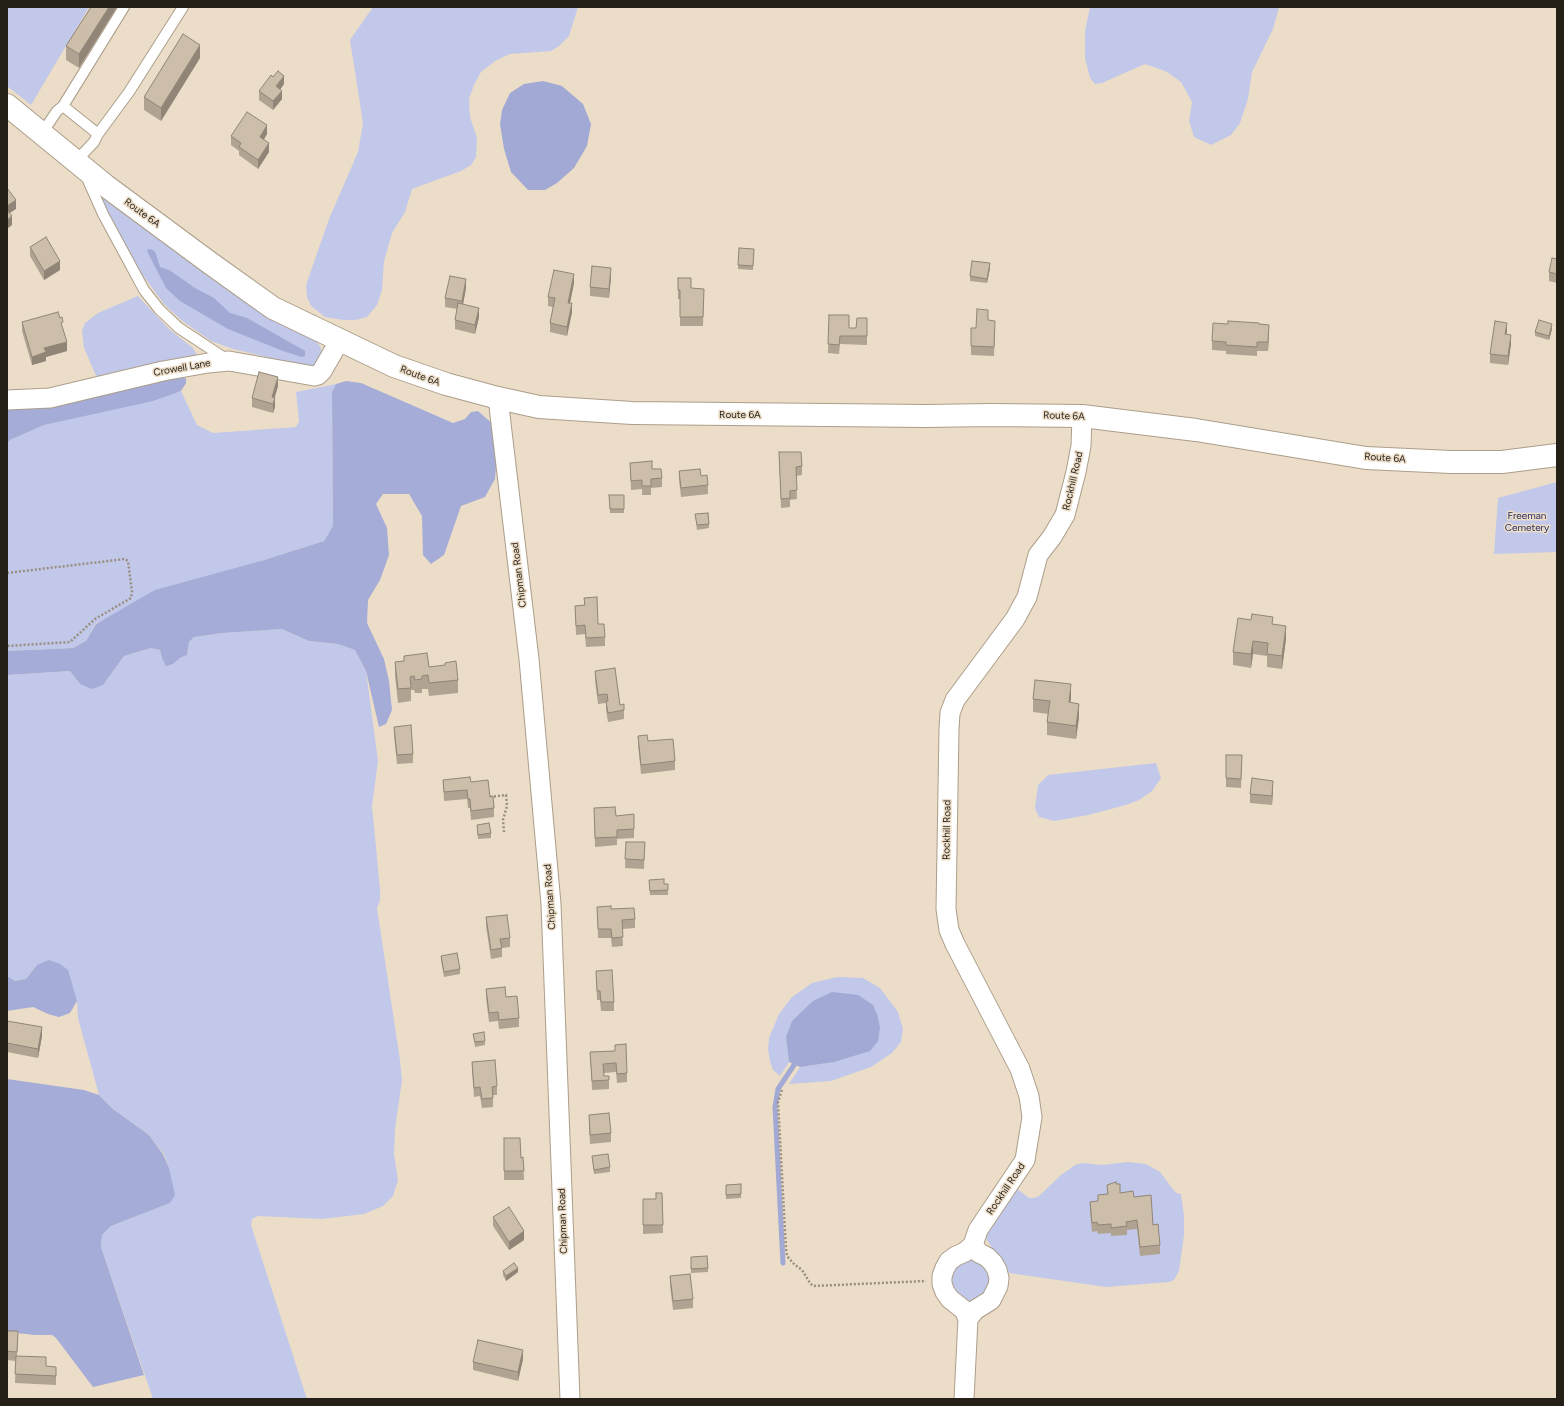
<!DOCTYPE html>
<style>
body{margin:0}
#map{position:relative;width:1564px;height:1406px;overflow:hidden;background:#ecddc8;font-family:Figtree,sans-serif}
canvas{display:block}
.frame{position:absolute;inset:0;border:8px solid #241f17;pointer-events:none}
</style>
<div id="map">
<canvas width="1564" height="1406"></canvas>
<div class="frame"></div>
</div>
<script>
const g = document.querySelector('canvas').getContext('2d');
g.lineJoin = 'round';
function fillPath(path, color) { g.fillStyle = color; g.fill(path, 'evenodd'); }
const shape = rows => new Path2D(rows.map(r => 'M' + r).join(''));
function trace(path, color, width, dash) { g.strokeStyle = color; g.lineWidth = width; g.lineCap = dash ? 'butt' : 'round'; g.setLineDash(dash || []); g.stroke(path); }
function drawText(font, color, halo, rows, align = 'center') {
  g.font = font + ' Figtree,sans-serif'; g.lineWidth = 3; g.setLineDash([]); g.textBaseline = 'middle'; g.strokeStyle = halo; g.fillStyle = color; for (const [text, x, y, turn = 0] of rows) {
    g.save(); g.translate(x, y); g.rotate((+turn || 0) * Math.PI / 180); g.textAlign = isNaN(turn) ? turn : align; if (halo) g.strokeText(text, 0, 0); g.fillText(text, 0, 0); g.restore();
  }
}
fillPath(shape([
 [7,7,89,7,31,105,7,86],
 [373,7,578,7,569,36,559,46,551,51,510,54,495,61,481,72,474,85,469,99,470,117,477,138,476,157,471,165,461,171,412,189,405,212,392,233,384,261,382,290,377,305,367,317,355,320,343,320,325,317,311,306,307,297,306,285,329,219,358,152,363,123,350,40],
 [1090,7,1279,7,1273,29,1252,72,1248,99,1240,123,1231,135,1211,145,1194,137,1189,121,1192,102,1181,82,1167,72,1154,67,1145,64,1102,83,1095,84,1090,78,1085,58,1085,31],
 [89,184,317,342,321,348,321,352,318,362,312,368,309,367,233,349,211,341,181,320,164,304,136,266],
 [138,296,169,329,193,348,197,355,98,380,84,348,82,331,85,323,98,313],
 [336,384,332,392,333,526,324,541,261,561,96,623,86,641,73,648,7,651,7,444,10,440,44,425,181,391,197,425,213,433,296,427,299,421,296,392],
 [1557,482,1557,552,1494,554,1498,498],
 [282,629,309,641,338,644,355,650,366,671,378,761,372,806,380,889,380,900,377,908,400,1060,402,1080,395,1129,394,1154,398,1180,393,1196,383,1206,364,1214,322,1219,258,1216,252,1219,251,1225,307,1399,153,1399,101,1247,102,1235,111,1226,170,1203,169,1168,164,1154,149,1135,113,1109,99,1095,78,1018,77,1001,37,965,26,979,15,981,7,976,7,675,70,671,80,684,103,685,124,656,151,648,160,650,162,658,173,664,180,658,187,655,189,642,194,637,222,633],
 [1156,763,1161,778,1152,791,1139,800,1126,805,1088,815,1054,821,1039,817,1035,808,1038,785,1048,775],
 [837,977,863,978,880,988,898,1012,903,1029,901,1042,892,1053,871,1067,831,1081,789,1084,800,1067,834,1062,786,1037,789,1062,780,1076,773,1070,770,1061,768,1050,769,1038,779,1014,792,997,812,983],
 [1128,1162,1146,1164,1160,1172,1176,1193,1181,1194,1184,1215,1184,1235,1179,1271,1174,1280,1169,1282,1106,1287,1009,1273,1005,1263,995,1253,984,1235,1016,1188,1029,1198,1034,1198,1039,1196,1061,1175,1075,1165,1082,1163,1102,1165],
 [966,1259,973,1259,985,1265,991,1278,987,1292,976,1300,969,1301,962,1300,951,1290,951,1271]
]), '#c1c8ea');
fillPath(shape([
 [183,376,186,379,186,383,181,391,153,401,44,425,10,440,7,444,7,408],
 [346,381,361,383,453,423,465,419,471,412,478,411,494,425,498,442,495,479,485,497,461,506,444,555,431,564,423,555,422,516,409,494,383,494,376,504,387,528,389,555,380,580,368,600,367,623,384,659,389,681,392,710,386,724,379,727,366,671,355,650,338,644,309,641,282,629,222,633,194,637,189,642,187,655,180,658,173,664,166,666,162,658,160,650,151,648,124,656,103,685,92,689,80,684,70,671,7,675,7,651,73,648,86,641,96,624,155,590,261,561,324,541,333,526,332,392,336,384],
 [49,960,60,964,68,970,77,1001,70,1013,59,1017,48,1014,33,1007,7,1011,7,976,15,981,26,979,37,965],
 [7,1079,84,1090,99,1095,113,1109,149,1135,163,1154,169,1168,175,1195,170,1203,111,1226,102,1235,101,1247,144,1375,93,1387,56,1338,52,1335,35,1335,7,1332]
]), '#a4acd7');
fillPath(shape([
 [543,81,562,86,583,104,591,124,587,146,574,168,557,183,545,190,528,190,511,172,504,149,500,124,502,110,510,93,524,84],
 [149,249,153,250,156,254,160,267,169,270,195,288,214,298,230,313,247,318,305,351,305,356,302,357,283,351,228,329,180,301,166,288,149,255,147,250],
 [832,992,858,995,873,1005,877,1014,880,1027,878,1041,870,1051,834,1062,800,1067,789,1062,786,1037,792,1021,813,1001]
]), '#a1a9d4');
trace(shape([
 [783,1263,775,1107,778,1089,794,1065]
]), '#a1a9d4', 5);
const lane = shape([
 [63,106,124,7],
 [42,133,57,111,63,106,98,134,94,142,76,161],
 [98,134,129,92,183,7],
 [87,178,103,214,144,290,159,309,179,328,226,359]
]);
const street = shape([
 [498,398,529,659,551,904,570,1399],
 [7,400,50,398,163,371,208,363,229,361,314,376,318,375,322,371,340,340],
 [973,1245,978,1230,1025,1160,1032,1117,1029,1096,1020,1069,955,944,949,930,946,909,949,729,950,713,955,700,1015,619,1027,597,1038,555,1052,537,1065,515,1076,472,1081,446,1082,416],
 [973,1245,979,1253,987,1257,993,1263,997,1270,999,1278,998,1286,991,1300,975,1310,968,1319,964,1310,950,1299,945,1292,942,1284,942,1276,945,1268,949,1261,956,1256,965,1252,973,1245],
 [964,1399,968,1319]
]);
const secondary = shape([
 [7,105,106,186,210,263,273,308,394,366,446,384,498,398,539,407,632,413,925,416,991,415,1082,416,1196,430,1366,458,1451,462,1502,462,1557,455]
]);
trace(lane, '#ac9e8a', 12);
trace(street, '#ac9e8a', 21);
trace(secondary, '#ac9e8a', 24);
trace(shape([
 [7,573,125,559,128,561,132,592,131,598,95,619,70,642,7,646],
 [490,797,506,795,507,806,503,820,504,832],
 [782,1090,778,1102,786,1249,787,1256,794,1264,802,1270,810,1283,813,1286,926,1281]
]), '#9a8f7f', 2.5, [2, 2]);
trace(lane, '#fff', 10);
trace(street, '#fff', 19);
trace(secondary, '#fff', 22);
fillPath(shape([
 [91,7,79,68,66,60,66,46],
 [200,58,161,121,144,110,144,97],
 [284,84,280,90,282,99,273,110,259,100,259,91],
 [267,134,264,139,269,152,258,169,239,155,239,151,231,145,231,136],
 [30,247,60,270,44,280,30,256],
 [754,249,753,270,738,269,738,265],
 [1557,259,1557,283,1549,281,1549,272],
 [990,268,987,283,970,281,970,276],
 [611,277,609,298,590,296,590,287],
 [678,278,691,289,704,289,703,326,680,326,680,299,678,299],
 [574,283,570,303,572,312,567,336,550,332,550,323,553,307,548,306,548,297],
 [466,288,463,304,479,317,475,334,455,329,455,320,457,309,445,307,445,298],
 [829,315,849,328,856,328,867,318,867,345,840,344,839,354,828,353],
 [988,320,995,330,994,356,971,355,971,328,976,328],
 [22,322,63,328,67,351,46,357,46,361,32,365,22,331],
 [1228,324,1259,324,1269,334,1268,351,1257,351,1257,356,1226,354,1226,351,1212,350,1212,341],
 [1552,329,1549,340,1535,336,1535,332],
 [1507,332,1506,334,1511,344,1508,365,1490,363,1490,354],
 [278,386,274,398,275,407,273,413,252,407,252,398],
 [779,452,802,466,802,475,796,476,797,499,790,500,790,507,781,508],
 [630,463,652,469,662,478,662,487,651,488,651,495,642,495,642,489,631,490],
 [679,471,701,476,708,485,708,494,681,497,679,480],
 [609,495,624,495,624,513,610,513],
 [695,514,709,524,709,528,697,530],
 [584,598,605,637,605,646,586,647,585,634,576,635,575,606,584,605],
 [1273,624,1286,639,1282,669,1267,667,1267,656,1253,654,1251,668,1233,665,1233,652],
 [404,656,458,680,458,693,429,696,428,689,422,689,422,693,415,693,414,690,411,690,411,701,398,703,395,676,395,662,404,661],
 [595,671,624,710,624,719,608,722,606,710,606,703,598,704,595,680],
 [1071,698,1070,703,1079,717,1076,739,1047,735,1047,722,1048,714,1033,712,1033,699],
 [394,727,413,754,413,763,397,764,394,736],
 [638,736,648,741,675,761,675,770,641,774,638,745],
 [1226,755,1242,764,1241,788,1226,787],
 [443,780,471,782,490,797,494,808,494,817,471,820,470,808,468,808,467,799,444,801],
 [1273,790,1272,805,1250,803,1250,794],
 [594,808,616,816,634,829,634,838,617,839,617,845,595,847],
 [477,825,491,833,491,838,478,839],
 [626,842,645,842,644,869,625,868],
 [649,880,664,884,668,884,668,895,650,895],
 [597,907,611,909,635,919,635,928,622,929,623,946,612,947,611,938,598,938],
 [486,917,510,938,510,947,502,948,502,957,491,959,486,926],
 [441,956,460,969,460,974,444,977,441,960],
 [596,971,614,1002,614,1011,601,1011,600,1000,597,1000],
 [486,989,506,997,519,1018,519,1027,499,1029,498,1021,489,1022,486,998],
 [7,1021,42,1036,38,1058,7,1052],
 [473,1034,485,1041,485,1045,475,1047],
 [615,1045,627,1073,627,1082,617,1083,616,1072,604,1073,604,1076,609,1080,609,1089,592,1090,590,1052,615,1051],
 [472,1062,497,1086,497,1095,493,1095,493,1107,482,1108,480,1096,474,1097,472,1070],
 [589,1115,611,1133,611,1142,590,1144,589,1124],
 [504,1138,521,1158,523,1157,524,1180,504,1180],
 [592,1156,610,1167,610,1172,594,1174],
 [741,1184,741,1198,726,1199,726,1185],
 [1116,1184,1120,1193,1134,1197,1153,1225,1160,1245,1160,1254,1140,1256,1137,1229,1127,1230,1127,1235,1111,1236,1111,1233,1098,1234,1097,1231,1092,1232,1090,1211,1090,1202,1098,1201,1098,1195,1107,1194,1107,1185],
 [662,1193,663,1233,643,1234,643,1199,656,1199],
 [493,1217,524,1240,509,1250,493,1226],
 [691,1262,708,1268,708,1272,691,1273],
 [503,1271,518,1272,506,1281,503,1275],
 [670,1276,693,1299,693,1308,673,1310,670,1285],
 [7,1331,18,1340,17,1356,46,1366,56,1376,56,1385,15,1383,16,1361,7,1360],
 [523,1359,518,1381,473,1370,473,1362]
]), '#b0a392');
fillPath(shape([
 [109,7,117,7,79,68,79,54],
 [200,45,200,58,161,121,161,108],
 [284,76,284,84,276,95,276,86],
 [282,91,282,99,273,110,273,101],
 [267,125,267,134,260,146,260,137],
 [269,143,269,152,258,169,258,160],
 [16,200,16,209,7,215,7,206],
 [12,216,12,225,7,229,7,220],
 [60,261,60,270,44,280,44,271],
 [990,263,990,268,987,283,987,279],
 [611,268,611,277,609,298,609,289],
 [574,274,574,283,568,312,568,303],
 [466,279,466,288,462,310,462,301],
 [572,303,572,312,567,336,567,327],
 [479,308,479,317,475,334,475,325],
 [1507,323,1507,332,1505,343,1505,334],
 [1552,324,1552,329,1549,340,1549,336],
 [1269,325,1269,334,1268,351,1268,342],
 [1511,335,1511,344,1508,365,1508,356],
 [67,342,67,351,46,357,46,361,32,365,32,357,44,348],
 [278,377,278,386,273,404,272,397],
 [275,398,275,407,273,413,273,404],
 [1286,626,1286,639,1282,669,1282,656],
 [1253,641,1253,654,1251,668,1251,654],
 [1071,684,1071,698,1069,716,1069,702],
 [1079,704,1079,717,1076,739,1076,726],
 [1273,781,1273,790,1272,805,1272,796],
 [42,1027,42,1036,38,1058,38,1049],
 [524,1231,524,1240,509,1250,509,1242],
 [518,1268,518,1272,506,1281,506,1276],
 [523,1350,523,1359,518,1381,518,1372]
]), '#908577');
const building = shape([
 [91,7,109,7,79,54,66,46,91,7],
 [183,34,200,45,161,108,144,97,183,34],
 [278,71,284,76,276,86,282,91,273,101,259,91,271,75,273,77,278,71],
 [247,112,267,125,260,137,269,143,258,160,239,147,241,143,231,136,247,112],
 [7,188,16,200,7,206,7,188],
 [7,210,12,216,7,220,7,210],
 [46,237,60,261,44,271,30,247,46,237],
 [739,248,754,249,753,266,738,265,739,248],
 [1552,258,1557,259,1557,274,1549,272,1552,258],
 [972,261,990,263,987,279,970,276,972,261],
 [592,266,611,268,609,289,590,287,592,266],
 [554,270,574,274,568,303,572,303,567,327,550,323,555,298,548,297,554,270],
 [450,276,466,279,462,301,445,298,450,276],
 [678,278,691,278,691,288,704,289,703,317,680,317,680,290,678,290,678,278],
 [458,303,479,308,475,325,455,320,458,303],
 [977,309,988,310,988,320,995,321,994,347,971,346,971,328,976,328,977,309],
 [58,312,60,318,62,317,63,322,61,323,67,342,44,348,46,352,32,357,22,322,58,312],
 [829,315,849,315,849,328,856,328,857,318,867,318,867,336,840,336,839,345,828,344,829,315],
 [1539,320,1552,324,1549,336,1535,332,1539,320],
 [1228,321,1259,323,1259,324,1269,325,1268,342,1257,342,1257,347,1226,345,1226,342,1212,341,1213,323,1228,324,1228,321],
 [1495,321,1507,323,1505,334,1511,335,1508,356,1490,354,1495,321],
 [259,372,278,377,272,397,275,398,273,404,252,398,259,372],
 [779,452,801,452,802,466,796,467,797,490,790,491,790,498,781,499,779,452],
 [652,461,652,469,661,469,662,478,651,479,651,486,642,486,642,480,631,481,630,463,652,461],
 [700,469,701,476,707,475,708,485,681,488,679,471,700,469],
 [609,495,624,495,624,509,610,509,609,495],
 [708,513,709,524,697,525,695,514,708,513],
 [597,597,598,624,604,624,605,637,586,638,585,625,576,626,575,606,585,605,584,598,597,597],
 [1252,614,1273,617,1272,624,1286,626,1282,656,1267,654,1268,643,1253,641,1251,654,1233,652,1238,618,1251,620,1252,614],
 [427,653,429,667,445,665,445,663,456,661,458,680,429,683,428,675,422,676,422,679,415,680,414,676,410,677,411,688,398,689,395,662,404,661,404,656,427,653],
 [615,668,620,705,624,704,624,710,608,713,606,701,608,701,607,694,598,695,595,671,615,668],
 [1035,680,1071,684,1069,702,1079,704,1076,726,1047,722,1050,701,1033,699,1035,680],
 [411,725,413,754,397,755,394,727,411,725],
 [647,735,648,741,673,739,675,761,641,765,638,736,647,735],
 [1226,755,1242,755,1241,779,1226,778,1226,755],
 [470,777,471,782,488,780,490,797,493,796,494,808,471,811,470,799,468,799,467,790,444,792,443,780,470,777],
 [1252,778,1273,781,1272,796,1250,794,1252,778],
 [615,807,616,816,634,814,634,829,617,830,617,837,595,838,594,808,615,807],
 [489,823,491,833,478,835,477,825,489,823],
 [626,842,645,842,644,860,625,859,626,842],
 [664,879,664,884,668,884,668,890,650,891,649,880,664,879],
 [611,906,611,909,634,908,635,919,622,920,623,937,612,938,611,929,598,929,597,907,611,906],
 [507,915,510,938,500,939,502,948,491,950,486,917,507,915],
 [457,953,460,969,444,972,441,956,457,953],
 [612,970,614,1002,601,1002,600,991,597,991,596,971,612,970],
 [505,987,506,997,517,996,519,1018,499,1020,498,1012,489,1013,486,989,505,987],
 [7,1021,42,1027,38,1049,7,1043,7,1021],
 [484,1032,485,1041,475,1042,473,1034,484,1032],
 [626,1044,627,1073,617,1074,616,1063,603,1064,604,1076,609,1076,609,1080,592,1081,590,1052,615,1051,615,1045,626,1044],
 [495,1060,497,1086,492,1087,493,1098,482,1099,480,1087,474,1088,472,1062,495,1060],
 [609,1113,611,1133,590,1135,589,1115,609,1113],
 [504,1138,520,1138,521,1158,523,1157,524,1171,504,1171,504,1138],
 [608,1154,610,1167,594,1170,592,1156,608,1154],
 [1116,1182,1116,1184,1120,1184,1120,1193,1133,1191,1134,1197,1151,1195,1153,1225,1158,1224,1160,1245,1140,1247,1137,1220,1126,1222,1127,1226,1111,1228,1111,1224,1098,1225,1097,1222,1092,1223,1090,1202,1098,1201,1098,1195,1108,1194,1107,1185,1116,1182],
 [741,1184,741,1194,726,1195,726,1185,741,1184],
 [656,1193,662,1193,663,1225,643,1225,643,1199,656,1199,656,1193],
 [509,1207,524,1231,509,1242,493,1217,509,1207],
 [707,1256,708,1268,691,1269,691,1257,707,1256],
 [514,1263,518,1268,506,1276,503,1271,514,1263],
 [690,1274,693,1299,673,1301,670,1276,690,1274],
 [7,1331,18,1331,17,1352,7,1351,7,1331],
 [478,1340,523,1350,518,1372,473,1362,478,1340],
 [16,1356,46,1357,46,1366,56,1367,56,1376,15,1374,16,1356]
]);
fillPath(building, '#cdbeaa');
trace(building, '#908577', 1);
drawText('10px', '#241f17', '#ecddc8', [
 ["Route 6A",142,213,36],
 ["Crowell Lane",182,368,-10],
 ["Route 6A",420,376,20],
 ["Route 6A",740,415],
 ["Route 6A",1064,416,2],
 ["Route 6A",1385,458,4],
 ["Rockhill Road",1073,481,-77],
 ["Chipman Road",519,575,-97],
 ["Rockhill Road",947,830,-89],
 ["Chipman Road",550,897,-94],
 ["Rockhill Road",1006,1189,-56],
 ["Chipman Road",563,1221,-92]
]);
drawText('10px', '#25295e', '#ecddc8', [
 ["Freeman",1527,516],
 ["Cemetery",1527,528]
]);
</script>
